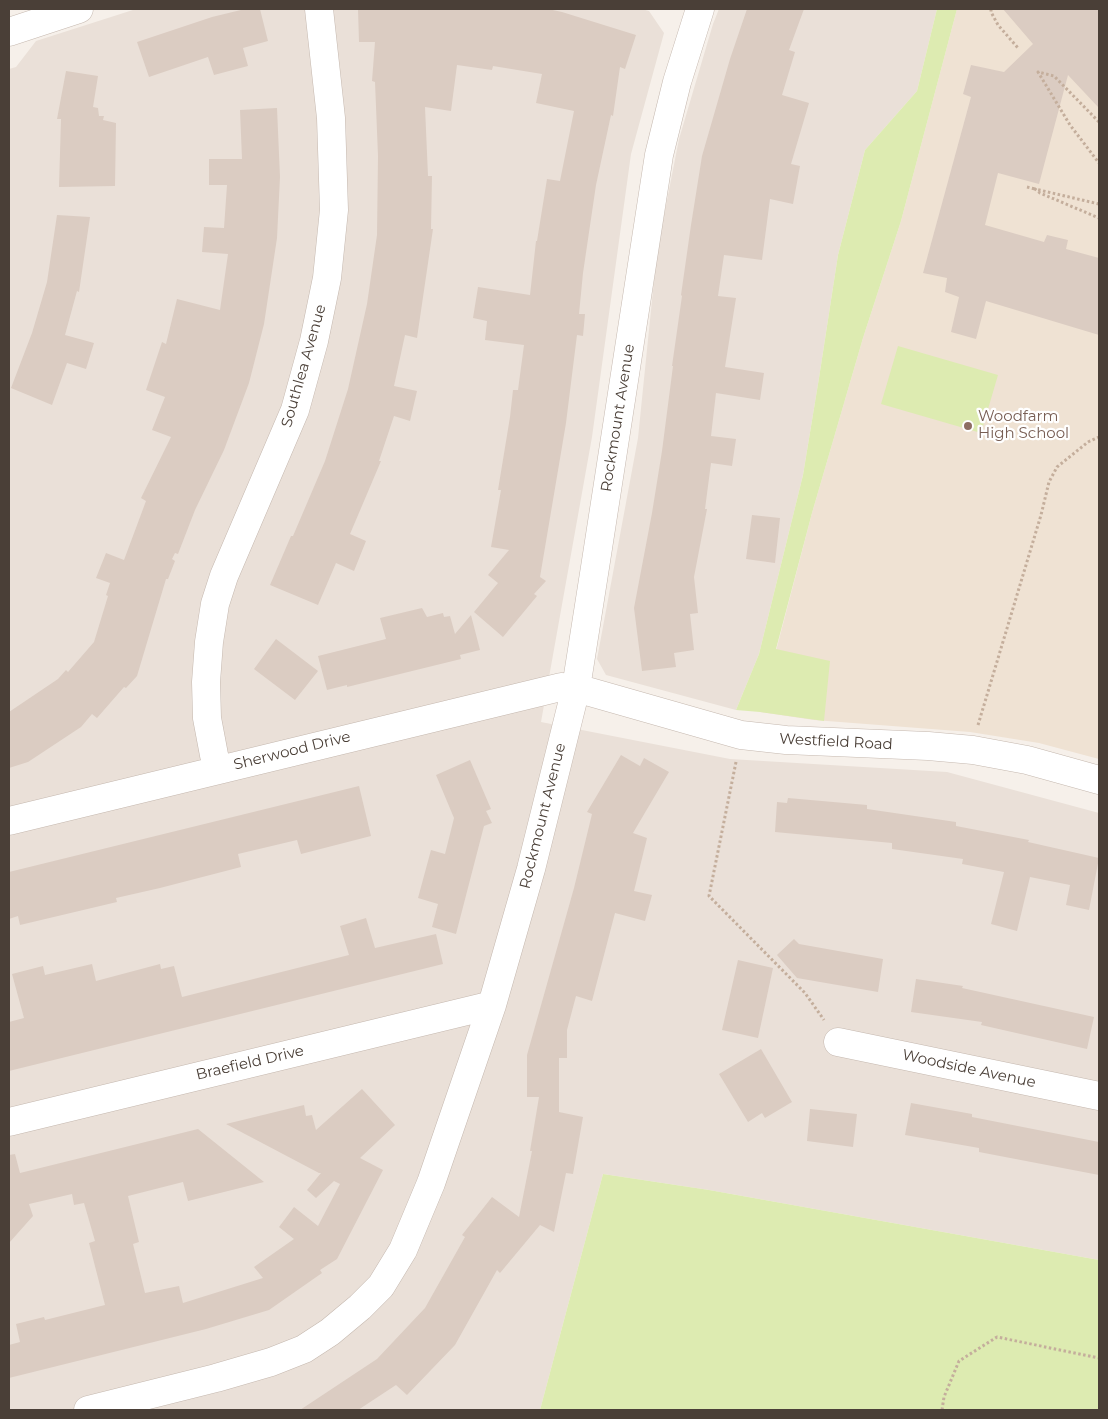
<!DOCTYPE html>
<style>
body{margin:0}
#map{position:relative;width:1108px;height:1419px;overflow:hidden;background:#f6f0ea;font-family:Montserrat,sans-serif}
canvas{display:block}
.frame{position:absolute;inset:0;border:10px solid #4a3f37;pointer-events:none}
</style>
<div id="map">
<canvas width="1108" height="1419"></canvas>
<div class="frame"></div>
</div>
<script>
const g = document.querySelector('canvas').getContext('2d');
g.lineJoin = 'round';
function fillPath(path, color) { g.fillStyle = color; g.fill(path, 'evenodd'); }
const shape = rows => new Path2D(rows.map(r => 'M' + r).join(''));
function trace(path, color, width, dash) { g.strokeStyle = color; g.lineWidth = width; g.lineCap = dash ? 'butt' : 'round'; g.setLineDash(dash || []); g.stroke(path); }
function drawText(font, color, halo, rows, align = 'center') {
  g.font = font + ' Montserrat,sans-serif'; g.lineWidth = 4.5; g.setLineDash([]); g.textBaseline = 'middle'; g.strokeStyle = halo; g.fillStyle = color; for (const [text, x, y, turn = 0] of rows) {
    g.save(); g.translate(x, y); g.rotate((+turn || 0) * Math.PI / 180); g.textAlign = isNaN(turn) ? turn : align; if (halo) g.strokeText(text, 0, 0); g.fillText(text, 0, 0); g.restore();
  }
}
fillPath(shape([
 [136,9,642,9,649,11,664,33,631,154,592,437,541,722,730,759,947,772,1099,813,1099,1260,709,1190,603,1174,540,1410,9,1410,9,69,16,67,36,41],
 [719,9,937,9,917,91,865,150,838,255,819,378,803,475,759,654,736,710,606,675,597,659,638,438,657,251,679,139,713,24]
]), '#eae0d8');
fillPath(shape([
 [957,9,1099,9,1099,759,1039,743,970,732,814,720,760,712,812,513,863,338,901,221]
]), '#efe2d3');
fillPath(shape([
 [937,9,957,9,901,221,863,338,812,513,776,649,830,661,824,721,760,712,736,710,759,654,803,475,819,378,838,255,865,150,917,91],
 [898,346,998,375,981,433,881,404],
 [603,1174,709,1190,1099,1260,1099,1410,540,1410]
]), '#ddebb1');
fillPath(shape([
 [245,9,260,9,268,41,243,48,248,66,214,75,208,57,149,77,137,42,212,17],
 [358,9,548,9,562,12,636,35,625,69,620,67,613,116,611,115,596,185,583,273,579,314,585,314,583,336,577,335,566,423,540,577,546,581,534,594,537,596,503,637,474,612,498,583,488,575,509,550,491,547,501,490,498,490,510,417,513,390,518,390,524,345,485,340,487,321,473,318,478,287,530,295,536,241,537,241,547,179,560,181,574,111,536,103,542,74,493,66,492,70,457,65,451,111,425,107,428,176,432,176,431,229,433,229,417,338,405,335,394,386,417,391,410,421,394,416,379,461,381,461,350,534,366,541,354,571,336,563,318,605,270,585,291,536,293,536,325,461,348,389,367,304,377,235,378,156,375,82,372,81,375,42,359,42],
 [747,9,804,9,789,50,795,52,782,95,809,103,791,164,800,166,793,204,770,199,762,260,724,255,718,296,736,298,725,367,764,373,760,400,716,393,711,436,736,439,732,466,711,463,705,509,707,509,694,577,698,613,690,614,694,650,674,653,676,667,642,671,634,608,652,513,662,451,673,366,672,366,682,296,681,295,691,225,702,156,730,59],
 [1003,9,1099,9,1099,108,1068,75,1039,184,998,173,985,225,1044,242,1047,235,1068,240,1066,249,1099,258,1099,335,986,301,976,339,951,332,959,297,945,292,947,278,923,273,971,97,963,94,971,65,1004,72,1033,44],
 [66,71,98,76,93,107,98,108,99,116,104,116,103,120,116,123,115,186,59,187,61,119,57,119],
 [277,108,280,177,277,238,264,324,249,383,224,450,195,510,178,554,175,553,172,559,175,561,168,579,166,579,137,676,126,688,124,687,97,718,92,714,81,727,28,762,9,768,9,712,58,679,66,670,68,672,94,642,108,596,106,595,110,583,96,578,106,553,124,560,146,501,141,498,171,437,152,430,165,397,146,390,162,342,166,344,177,299,220,310,228,254,202,252,204,227,224,228,227,185,209,185,209,159,242,159,240,110],
 [57,215,90,217,79,292,77,291,65,335,94,343,86,369,67,363,52,405,11,388,32,333,47,282],
 [752,515,780,518,775,563,746,559],
 [422,608,427,617,443,613,444,617,450,616,455,634,471,615,480,650,460,655,461,659,347,687,347,685,327,690,318,656,386,639,380,618],
 [276,639,318,671,295,700,254,669],
 [621,755,640,766,644,758,669,772,633,833,647,838,634,891,652,895,645,921,615,913,592,1001,576,996,567,1030,567,1058,559,1058,559,1112,583,1117,573,1174,566,1173,554,1232,540,1225,500,1273,497,1270,455,1345,407,1395,396,1385,358,1410,300,1410,377,1359,425,1308,465,1237,462,1235,492,1197,519,1217,532,1151,530,1151,539,1097,527,1097,527,1055,574,888,592,814,587,812],
 [470,760,491,809,486,811,492,823,484,826,456,934,432,927,438,904,418,898,431,850,445,854,454,818,436,775],
 [359,786,371,836,301,854,297,840,238,854,241,867,160,888,116,898,117,902,20,925,18,916,9,919,9,872],
 [788,798,867,805,867,809,956,822,956,826,1029,840,1028,842,1099,858,1089,910,1066,905,1070,885,1030,877,1017,931,991,924,1004,872,962,864,963,859,892,849,892,843,775,832,777,802,787,803],
 [366,918,375,948,436,934,443,964,9,1071,9,1022,24,1018,12,974,43,966,45,975,92,964,96,981,160,964,161,969,174,966,182,997,349,955,340,926],
 [794,939,799,944,883,959,878,992,797,978,777,955],
 [738,960,773,968,758,1038,722,1030],
 [916,979,963,986,962,988,1094,1017,1087,1049,981,1025,982,1022,911,1012],
 [761,1049,792,1102,765,1118,762,1113,748,1122,719,1074],
 [362,1089,395,1125,360,1158,383,1170,337,1259,320,1270,322,1273,269,1310,206,1329,9,1378,9,1345,20,1342,16,1324,44,1317,45,1320,105,1305,89,1243,95,1241,84,1203,74,1205,72,1194,29,1204,33,1216,9,1243,9,1155,15,1154,20,1173,198,1129,264,1182,188,1201,183,1182,128,1196,139,1242,133,1244,145,1293,179,1286,183,1303,263,1278,254,1267,294,1239,279,1227,294,1207,318,1226,340,1184,334,1181,316,1198,307,1190,321,1173,319,1173,226,1124,304,1105,306,1116,312,1115,316,1130],
 [911,1103,972,1114,972,1117,1099,1142,1099,1175,979,1152,979,1148,905,1135],
 [810,1109,857,1114,853,1147,807,1141]
]), '#dbccc2');
const street = shape([
 [9,32,79,9],
 [218,769,214,755,207,718,206,682,209,642,215,604,224,576,295,410,314,341,327,278,334,210,331,118,319,9],
 [9,821,561,687,576,688,741,735,786,740,928,746,973,750,1027,760,1099,780],
 [838,1042,1099,1096],
 [9,1122,492,1005],
 [88,1410,216,1378,271,1362,304,1349,330,1332,360,1307,381,1286,403,1250,431,1183,492,1005,531,869,576,688,596,561,659,155,677,82,700,9]
]);
trace(street, '#c5b8af', 29);
trace(shape([
 [991,9,991,12,998,25,1018,48],
 [1099,122,1054,76,1038,72,1070,125,1099,163],
 [1027,187,1035,189],
 [1099,204,1035,189,1040,193,1099,218],
 [978,725,1041,515,1049,482,1057,467,1088,442,1099,437],
 [736,762,709,896,805,993,824,1020],
 [942,1410,944,1397,959,1361,997,1337,1099,1358]
]), '#c4ae9c', 3, [2.5, 2.5]);
trace(street, '#fff', 28);
for (const [x, y, r, color] of [
 [968,426,5,"#8d6e63"]
]) { const dot = new Path2D(); dot.arc(x, y, r, 0, 2 * Math.PI); g.fillStyle = color; g.fill(dot); trace(dot, '#fff', 2); }
drawText('15px', '#4a3f37', '#fff', [
 ["Southlea Avenue",304,366,-74],
 ["Rockmount Avenue",618,418,-81],
 ["Westfield Road",836,742,3],
 ["Sherwood Drive",292,751,-14],
 ["Rockmount Avenue",543,816,-76],
 ["Braefield Drive",250,1063,-13],
 ["Woodside Avenue",969,1069,12]
]);
drawText('15px', '#785e54', '#fff', [
 ["Woodfarm",978,417],
 ["High School",978,434]
], 'left');
</script>
